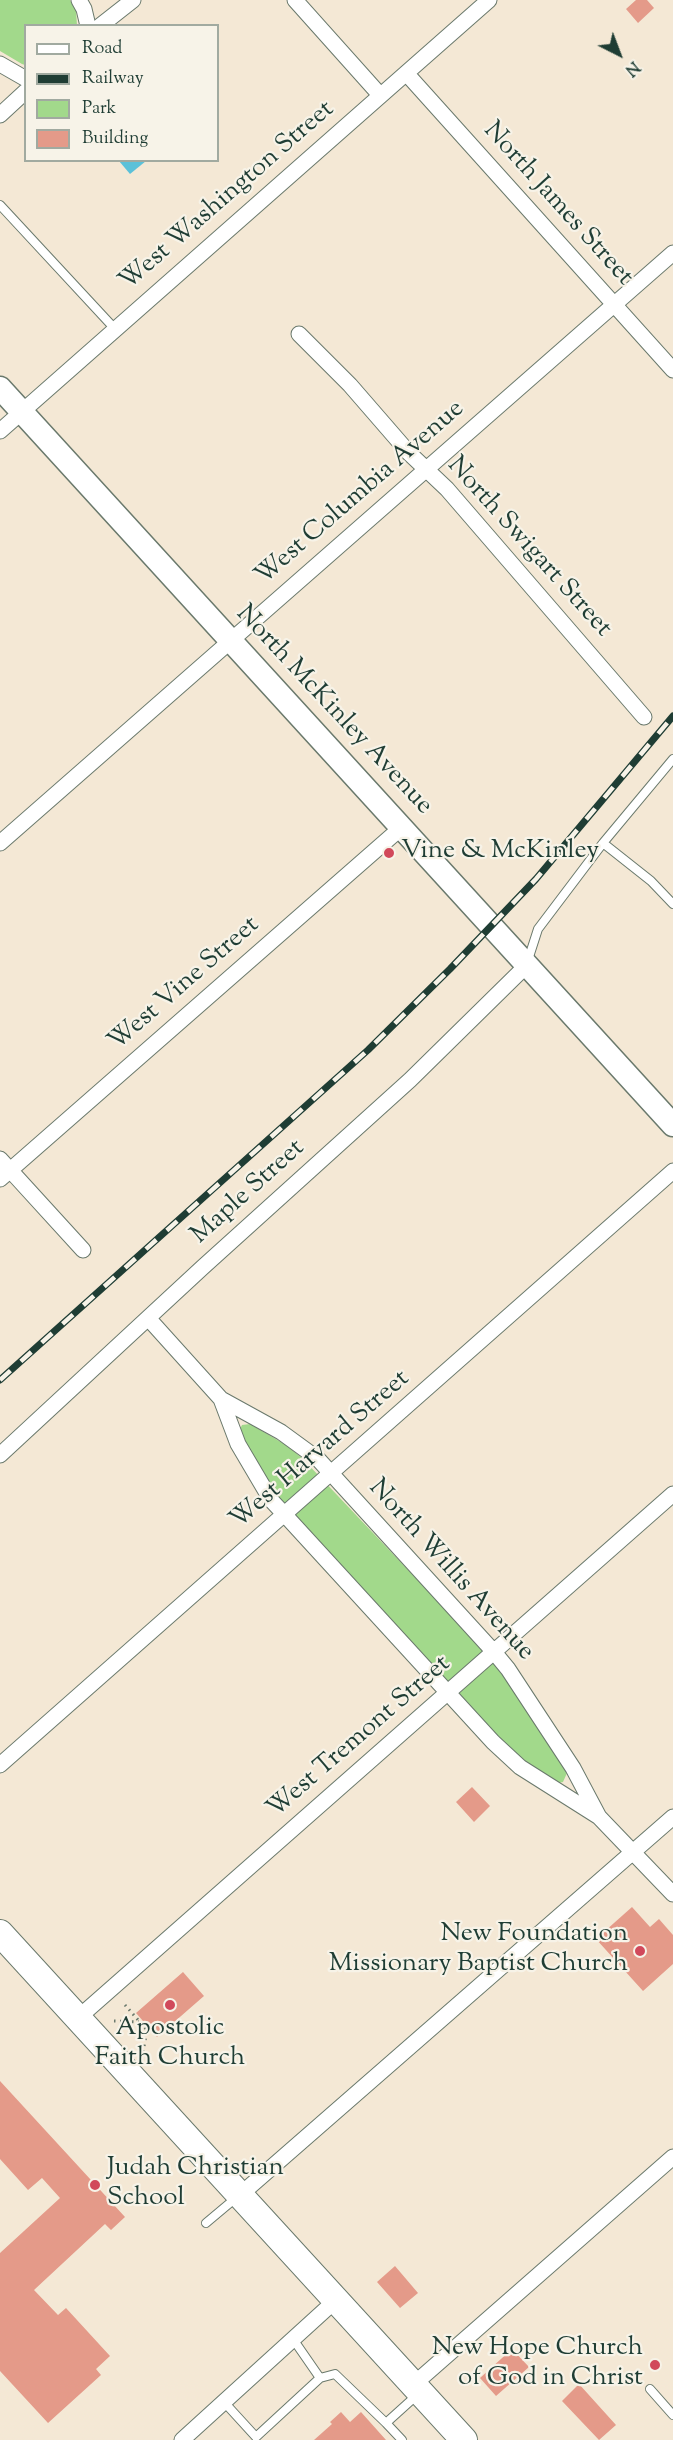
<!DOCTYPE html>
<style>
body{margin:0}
#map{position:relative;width:673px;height:2440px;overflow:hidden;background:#f4e8d5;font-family:"Sorts Mill Goudy",serif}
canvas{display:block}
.legend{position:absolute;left:24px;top:24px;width:195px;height:138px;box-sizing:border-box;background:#f7f3e8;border:2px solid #a1aaa0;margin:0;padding:8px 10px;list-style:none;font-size:18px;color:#1f3d34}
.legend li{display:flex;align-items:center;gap:12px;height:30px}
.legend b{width:30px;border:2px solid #a1aaa0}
.north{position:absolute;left:589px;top:24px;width:60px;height:60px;-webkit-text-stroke:4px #f7f3e8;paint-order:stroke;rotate:138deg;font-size:16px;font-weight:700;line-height:24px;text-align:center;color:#1f3d34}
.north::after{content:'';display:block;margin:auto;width:21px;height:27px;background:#1f3d34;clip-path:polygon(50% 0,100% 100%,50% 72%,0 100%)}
</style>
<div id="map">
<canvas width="673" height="2440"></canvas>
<ul class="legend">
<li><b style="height:8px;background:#fff"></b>Road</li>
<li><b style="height:8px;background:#1f3d34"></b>Railway</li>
<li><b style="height:16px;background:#a2d98b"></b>Park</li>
<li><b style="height:16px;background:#e49a89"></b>Building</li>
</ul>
<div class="north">N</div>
</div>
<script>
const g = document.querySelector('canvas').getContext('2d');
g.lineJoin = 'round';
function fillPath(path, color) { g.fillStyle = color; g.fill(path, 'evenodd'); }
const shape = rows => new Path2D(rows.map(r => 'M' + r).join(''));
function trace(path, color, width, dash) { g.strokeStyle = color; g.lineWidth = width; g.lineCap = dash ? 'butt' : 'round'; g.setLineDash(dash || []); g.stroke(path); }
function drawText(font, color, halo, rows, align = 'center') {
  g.font = font + ' "Sorts Mill Goudy",serif'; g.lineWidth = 4.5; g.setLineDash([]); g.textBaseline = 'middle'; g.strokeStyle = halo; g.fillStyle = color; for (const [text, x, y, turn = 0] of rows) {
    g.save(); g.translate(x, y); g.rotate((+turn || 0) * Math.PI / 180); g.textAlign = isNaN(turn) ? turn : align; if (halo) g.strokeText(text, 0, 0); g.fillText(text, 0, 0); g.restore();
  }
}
fillPath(shape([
 [0,0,70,0,76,11,77,25,26,26,25,65,22,64,0,51],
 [250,1424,286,1445,302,1458,465,1630,512,1686,567,1773,563,1782,558,1783,526,1763,496,1734,309,1533,273,1489,249,1451,240,1429,242,1425]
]), '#a2d98b');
fillPath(shape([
 [119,161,146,161,130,174]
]), '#5bc1d9');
fillPath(shape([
 [636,0,647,0,654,8,638,23,626,9],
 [472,1787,490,1806,474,1822,456,1802],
 [632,1907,650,1927,659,1919,673,1935,673,1964,643,1991,596,1939],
 [183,1972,204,1996,157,2037,136,2013],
 [0,2081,125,2217,111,2230,105,2224,34,2290,58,2315,66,2308,110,2356,96,2369,101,2375,48,2423,0,2371,0,2253,60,2198,42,2178,28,2190,0,2159],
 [395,2266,418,2293,400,2308,377,2282],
 [512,2349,529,2367,496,2396,480,2378],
 [579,2384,616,2425,599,2440,562,2401],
 [341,2412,350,2422,361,2412,386,2440,314,2440,332,2424,330,2422]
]), '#e49a89');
const lane = shape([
 [0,205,115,329],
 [603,843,651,881,673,904],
 [528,960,538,929,603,843,673,759],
 [206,2223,237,2197],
 [293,2339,320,2378],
 [650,2389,673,2415],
 [224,2402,256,2437,320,2378,335,2374,386,2423],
 [402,2440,386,2423,417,2395]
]);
const street = shape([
 [79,0,84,9,88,26],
 [295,0,380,95],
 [100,26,133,0],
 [0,64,26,79],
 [406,73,673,370],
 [0,115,26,91],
 [299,334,350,385,409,453,447,489,644,717],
 [0,431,489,0],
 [0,843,673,253],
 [0,1159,83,1250],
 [0,1179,402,827],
 [148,1318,221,1399,238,1444,271,1500,285,1515,493,1742,520,1767,599,1817,673,1894],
 [221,1399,281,1432,318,1459,494,1652,508,1669,573,1768,599,1817],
 [0,1455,203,1267,410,1080,527,965],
 [0,1765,673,1171],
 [78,2018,673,1494],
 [240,2195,673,1817],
 [413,2385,673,2157],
 [182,2440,336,2300]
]);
const secondary = shape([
 [0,388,673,1125]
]);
const primary = shape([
 [0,1933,464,2440]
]);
trace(lane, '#6a796c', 10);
trace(street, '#6a796c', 17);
trace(secondary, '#6a796c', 25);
trace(primary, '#6a796c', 28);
trace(shape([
 [125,2005,147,2030,143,2052],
 [114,2021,139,2022]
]), '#6a796c', 3, [1.5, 4.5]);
trace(lane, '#fff', 8);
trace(street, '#fff', 15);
trace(secondary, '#fff', 22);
trace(primary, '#fff', 26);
const rail = shape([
 [0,1380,368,1050,450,969,536,879,673,716]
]);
trace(rail, '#1f3d34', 7);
trace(rail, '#f7f3e8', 4.5, [14]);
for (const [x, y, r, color] of [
 [389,853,6,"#d1495b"],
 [640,1951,6,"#d1495b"],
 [170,2005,6,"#d1495b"],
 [95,2185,6,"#d1495b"],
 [655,2365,6,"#d1495b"]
]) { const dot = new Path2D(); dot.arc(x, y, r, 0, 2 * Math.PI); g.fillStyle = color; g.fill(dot); trace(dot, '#f7f3e8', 2); }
drawText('26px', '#1f3d34', '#f7f3e8', [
 ["West Washington Street",228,197,-41],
 ["North James Street",557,205,48],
 ["West Columbia Avenue",361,494,-41],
 ["North Swigart Street",528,548,48],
 ["North McKinley Avenue",333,711,47],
 ["West Vine Street",185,985,-41],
 ["Maple Street",249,1193,-42],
 ["West Harvard Street",321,1451,-41],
 ["North Willis Avenue",450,1571,48],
 ["West Tremont Street",360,1738,-41]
]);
drawText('26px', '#1f3d34', '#f7f3e8', [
 ["Vine & McKinley",401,853],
 ["New Foundation",628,1936,"right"],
 ["Missionary Baptist Church",628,1966,"right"],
 ["Apostolic",170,2030,"center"],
 ["Faith Church",170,2060,"center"],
 ["Judah Christian",107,2170],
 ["School",107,2200],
 ["New Hope Church",643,2350,"right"],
 ["of God in Christ",643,2380,"right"]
], 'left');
</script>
